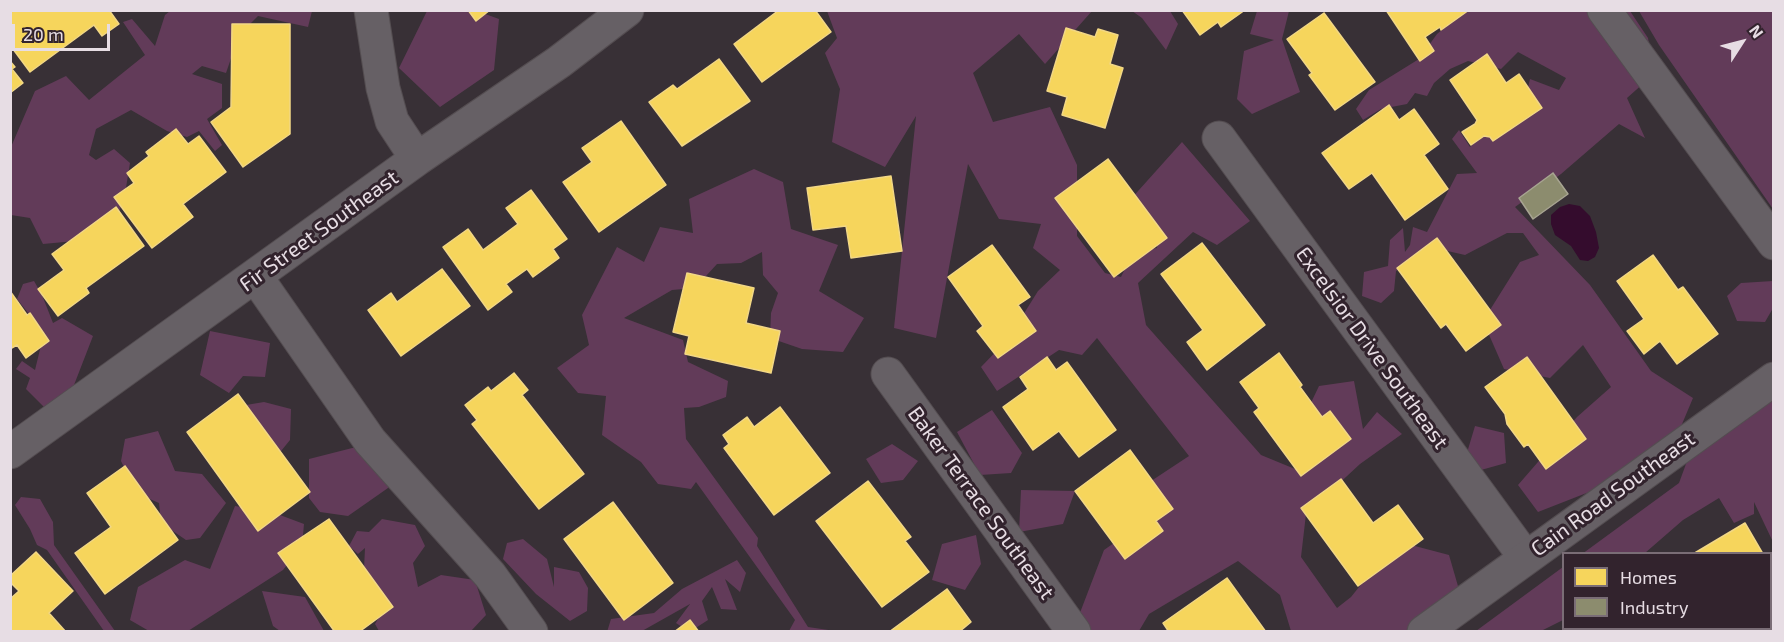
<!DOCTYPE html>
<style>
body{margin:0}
#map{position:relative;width:1784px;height:642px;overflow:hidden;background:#383036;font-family:"Exo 2",sans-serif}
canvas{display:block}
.frame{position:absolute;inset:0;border:12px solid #e7dde4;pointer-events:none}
.legend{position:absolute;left:1562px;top:552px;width:210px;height:78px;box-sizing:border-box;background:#32232d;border:2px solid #7a6d76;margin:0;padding:8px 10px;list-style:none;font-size:18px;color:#e7dde4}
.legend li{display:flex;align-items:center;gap:12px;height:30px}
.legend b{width:30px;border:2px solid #7a6d76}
.north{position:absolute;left:1712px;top:12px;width:60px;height:60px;-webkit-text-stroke:4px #32232d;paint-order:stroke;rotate:54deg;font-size:16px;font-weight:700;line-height:24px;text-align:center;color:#e7dde4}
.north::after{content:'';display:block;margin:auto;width:21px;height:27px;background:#e7dde4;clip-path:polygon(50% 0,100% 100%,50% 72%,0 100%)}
.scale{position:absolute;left:12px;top:24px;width:98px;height:27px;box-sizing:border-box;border:3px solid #e7dde4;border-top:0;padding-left:8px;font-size:18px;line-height:21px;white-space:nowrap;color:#e7dde4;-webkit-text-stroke:4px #32232d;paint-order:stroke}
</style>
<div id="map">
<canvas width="1784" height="642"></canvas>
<div class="frame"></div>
<ul class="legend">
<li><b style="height:16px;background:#f6d55c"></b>Homes</li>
<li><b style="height:16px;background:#8c8c6e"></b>Industry</li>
</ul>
<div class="north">N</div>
<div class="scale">20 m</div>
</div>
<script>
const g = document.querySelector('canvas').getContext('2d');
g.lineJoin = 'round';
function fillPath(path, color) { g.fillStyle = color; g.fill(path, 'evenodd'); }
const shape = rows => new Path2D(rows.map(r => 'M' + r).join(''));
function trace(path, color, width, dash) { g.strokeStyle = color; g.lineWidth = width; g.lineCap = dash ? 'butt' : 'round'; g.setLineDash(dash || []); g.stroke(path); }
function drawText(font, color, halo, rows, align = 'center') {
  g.font = font + ' "Exo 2",sans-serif'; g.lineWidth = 6; g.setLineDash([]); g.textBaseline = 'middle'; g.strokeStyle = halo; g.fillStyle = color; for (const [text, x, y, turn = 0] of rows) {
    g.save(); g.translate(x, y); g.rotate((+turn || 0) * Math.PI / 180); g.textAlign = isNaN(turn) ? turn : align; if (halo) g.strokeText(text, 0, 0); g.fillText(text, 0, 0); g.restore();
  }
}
fillPath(shape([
 [170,11,312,11,308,27,258,16,239,35,226,73,202,66,192,74,222,84,222,108,207,119,222,145,215,151,199,131,187,137,167,131,131,110,96,129,89,155,96,160,114,149,130,163,124,200,107,238,43,244,30,218,11,215,11,147,35,91,66,76,89,100,145,55,123,22,132,19,155,46,165,15],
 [427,11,477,11,499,19,494,70,440,107,399,68],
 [827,11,1092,11,1045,64,1019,34,973,73,993,122,1050,107,1077,165,1077,236,1105,273,1121,277,1133,252,1157,248,1156,237,1130,200,1182,142,1250,221,1217,245,1193,232,1138,283,1146,325,1261,455,1295,469,1337,435,1307,411,1319,386,1354,381,1363,429,1377,412,1402,434,1360,464,1306,514,1301,557,1337,608,1351,597,1396,541,1449,555,1460,593,1407,631,1291,631,1280,595,1238,561,1149,614,1139,631,1073,631,1104,550,1141,524,1142,487,1189,456,1097,338,1082,355,1059,350,997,391,981,367,1008,339,1038,291,1060,270,1033,248,1041,224,999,219,968,164,936,338,894,328,916,116,885,167,832,142,840,89,825,53,837,38],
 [1132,11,1170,11,1178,24,1166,50,1142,18],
 [1257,11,1289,11,1282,39,1300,92,1252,114,1237,99,1244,51,1274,40,1250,34],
 [1464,11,1630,11,1648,38,1654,74,1627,98,1645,138,1619,124,1561,174,1515,207,1590,285,1651,371,1693,398,1674,443,1607,485,1538,512,1518,485,1577,417,1611,387,1583,345,1550,378,1504,369,1483,321,1520,262,1539,255,1523,233,1507,233,1465,255,1430,247,1396,271,1394,291,1381,303,1362,296,1364,272,1388,266,1390,240,1403,228,1405,252,1410,245,1413,227,1427,232,1457,174,1477,173,1452,139,1459,130,1470,147,1484,132,1525,100,1530,79,1559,90,1566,78,1518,52,1501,69,1468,61,1450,69,1434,83,1427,96,1415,93,1407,104,1381,109,1363,120,1356,109,1369,90,1419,59,1437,34],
 [1639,11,1773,11,1773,209,1659,45],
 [754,169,783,182,791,229,838,245,819,291,864,318,843,352,802,349,770,338,771,313,778,293,763,275,762,252,741,263,717,264,695,288,672,290,624,318,683,340,688,362,728,381,726,397,699,407,684,408,686,439,758,538,757,546,808,627,835,631,789,631,795,620,696,482,691,489,658,484,641,462,602,435,606,396,578,393,557,368,589,345,582,315,617,247,644,262,660,227,693,233,689,199],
 [34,281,42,295,53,323,62,318,93,336,74,385,46,409,26,389,30,378,16,369,22,361,35,370,44,333,17,299,23,284],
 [1773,281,1773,308,1765,322,1737,321,1727,296,1741,283],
 [210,331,270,343,265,377,243,376,229,393,200,375],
 [1773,394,1773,542,1754,502,1754,514,1734,523,1719,498,1683,520,1645,553,1582,554,1679,483,1690,453],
 [264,402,291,409,290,440,277,456,246,405],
 [992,410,1022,453,1011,473,980,475,957,432],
 [1475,426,1504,433,1506,463,1481,470,1466,456],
 [158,431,175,471,202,474,226,503,200,538,186,540,161,523,159,503,136,493,121,461,125,439],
 [892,444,918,461,903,480,881,483,866,459],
 [364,445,390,469,388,488,348,516,320,512,309,498,309,459],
 [1021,490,1075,491,1063,524,1019,532],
 [21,497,40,499,53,522,54,545,115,631,104,631,47,550,37,545,30,529,15,505],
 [235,506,272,512,304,524,302,546,283,570,188,631,149,631,130,620,138,587,185,560,210,569],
 [382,519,415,525,425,546,413,563,418,587,441,575,475,580,486,615,471,631,379,631,375,624,385,607,364,569,365,548,358,554,349,546,357,531,369,532],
 [976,535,981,564,965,590,932,580,942,544],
 [523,539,547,559,554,587,554,567,579,572,588,588,587,611,570,621,536,594,503,559,507,543],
 [737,560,746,573,740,592,725,579,737,610,721,609,712,587,702,601,708,620,691,631,688,631,676,623,690,604,642,631,607,632,611,619,654,613,682,589],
 [1563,567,1563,620,1541,631,1476,631],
 [262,591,305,597,324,631,280,631,273,626]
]), '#623b59');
fillPath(shape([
 [1569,204,1580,206,1590,216,1596,232,1599,248,1595,257,1588,261,1580,260,1571,246,1555,235,1551,224,1551,215,1560,207]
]), '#340c2d');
const homes = shape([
 [10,10,109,10,119,24,102,36,94,25,30,72,10,45,10,10],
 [468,10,490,10,476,21,468,10],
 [779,10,815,10,831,32,762,82,734,44,779,10],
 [1182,10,1245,10,1221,27,1218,22,1200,35,1182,10],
 [1386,10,1469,10,1441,30,1440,27,1425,37,1434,51,1420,61,1386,10],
 [1324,13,1375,82,1335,110,1309,75,1312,73,1287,39,1324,13],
 [232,24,290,24,290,134,243,167,211,122,231,107,232,24],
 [1066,28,1095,37,1098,29,1118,35,1110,64,1123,68,1105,128,1062,115,1067,97,1047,91,1066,28],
 [1487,54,1506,83,1519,74,1542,108,1493,141,1490,137,1484,136,1471,145,1462,132,1475,124,1477,120,1450,80,1487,54],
 [719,59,750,101,682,146,649,102,673,85,677,89,719,59],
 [10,61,15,67,12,69,23,83,10,93,10,61],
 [1389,105,1399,120,1414,109,1439,144,1424,155,1448,189,1405,220,1372,173,1349,189,1322,153,1389,105],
 [621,121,666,185,599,232,563,182,592,162,582,148,621,121],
 [176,129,188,144,199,136,226,172,183,204,193,217,152,248,114,197,134,183,127,173,149,156,146,152,176,129],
 [1108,159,1167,238,1114,277,1055,198,1108,159],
 [891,176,902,251,851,258,846,226,813,230,807,188,891,176],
 [531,190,567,239,553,249,559,258,533,277,527,269,506,284,512,292,488,310,443,247,468,229,483,250,518,224,506,208,531,190],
 [116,207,144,246,86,288,89,293,58,316,38,289,64,270,52,254,116,207],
 [1437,238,1501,325,1466,351,1446,324,1441,328,1397,268,1437,238],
 [1202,243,1265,325,1207,370,1187,342,1203,330,1161,274,1202,243],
 [992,245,1030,297,1018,305,1036,331,998,358,977,331,983,326,948,277,992,245],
 [1653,255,1678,290,1683,287,1718,334,1677,364,1660,341,1644,354,1627,331,1644,319,1617,281,1653,255],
 [442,269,470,306,401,356,368,310,391,293,397,302,442,269],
 [687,273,754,288,746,323,780,331,771,373,685,354,689,336,673,332,687,273],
 [10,291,27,315,30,313,49,341,26,358,17,345,10,349,10,291],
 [1279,353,1302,385,1300,387,1322,417,1330,411,1351,439,1301,476,1254,412,1259,408,1240,382,1279,353],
 [1047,357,1056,370,1067,362,1116,430,1079,457,1059,431,1033,450,1003,407,1028,389,1020,377,1047,357],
 [1527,357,1586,439,1546,469,1528,444,1524,447,1507,424,1505,414,1485,387,1527,357],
 [514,373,528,390,522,395,584,474,539,509,472,424,477,420,465,405,488,387,491,391,514,373],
 [238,394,310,492,258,531,187,432,238,394],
 [780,407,830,473,774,515,724,448,729,444,723,435,747,417,754,427,780,407],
 [1130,450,1173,509,1156,521,1163,531,1125,559,1075,491,1130,450],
 [125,466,178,540,105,594,75,553,111,527,87,493,125,466],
 [1341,479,1373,523,1398,505,1423,539,1358,586,1301,508,1341,479],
 [868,481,911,537,905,541,929,572,882,607,816,521,868,481],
 [613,502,673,583,624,620,564,539,613,502],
 [329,519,393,607,359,632,335,632,278,553,329,519],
 [1745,523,1763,554,1693,554,1745,523],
 [36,552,73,591,49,613,66,632,10,632,10,599,19,591,10,582,10,576,36,552],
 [1227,578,1266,632,1169,632,1163,623,1227,578],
 [947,589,971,622,959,632,889,632,947,589],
 [690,620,699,632,674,632,690,620],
 [1665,628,1718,628,1713,632,1667,632,1665,628]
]);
fillPath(homes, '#f6d55c');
trace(homes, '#f2d785', 1.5);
const industry = shape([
 [1553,173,1568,194,1533,219,1519,198,1553,173]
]);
fillPath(industry, '#8c8c6e');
trace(industry, '#a7a491', 1.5);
const street = shape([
 [371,10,383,88,392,121,417,159],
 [1219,138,1525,557],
 [256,277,370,441,490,575,531,632],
 [888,374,1074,632],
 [10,452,417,159,559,62,627,10]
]);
const secondary = shape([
 [1604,10,1774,243],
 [1424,632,1774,379]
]);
trace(street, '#544d51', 35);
trace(secondary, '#544d51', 35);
trace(street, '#666065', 33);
trace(secondary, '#666065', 33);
drawText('21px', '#e7dde4', '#32232d', [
 ["Fir Street Southeast",319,231,-36],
 ["Excelsior Drive Southeast",1372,348,54],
 ["Cain Road Southeast",1613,494,-36],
 ["Baker Terrace Southeast",981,503,54]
]);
</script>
